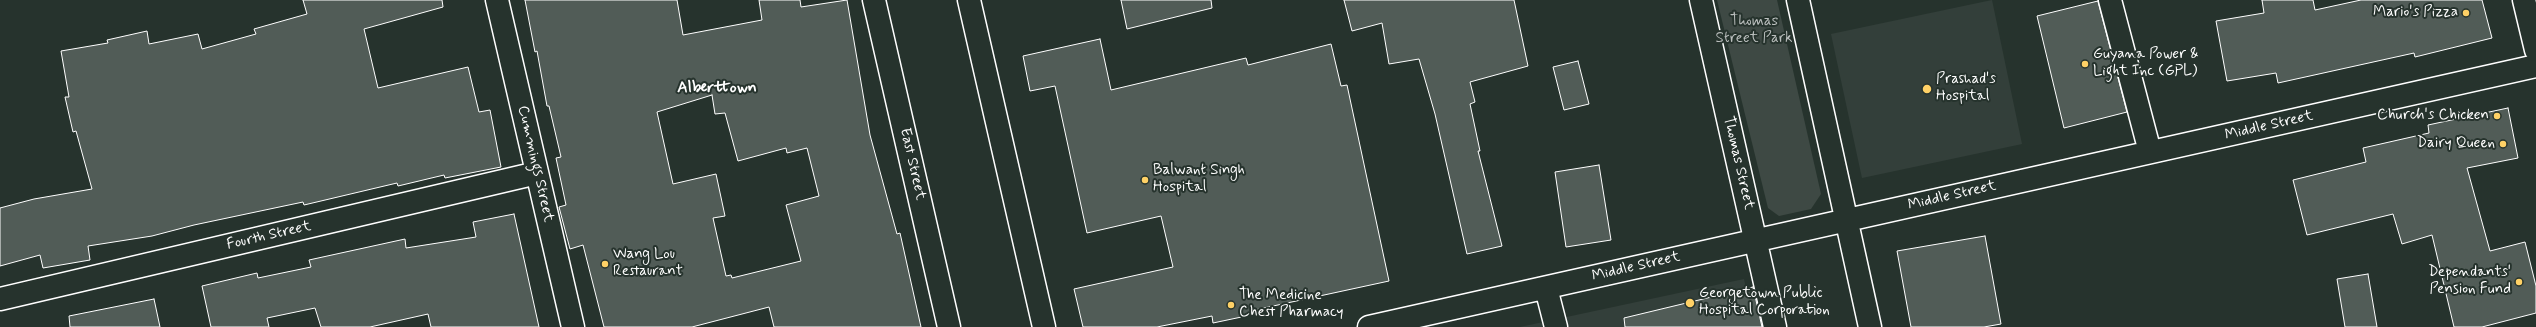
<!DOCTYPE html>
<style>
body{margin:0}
canvas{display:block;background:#26332d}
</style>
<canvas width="2536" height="327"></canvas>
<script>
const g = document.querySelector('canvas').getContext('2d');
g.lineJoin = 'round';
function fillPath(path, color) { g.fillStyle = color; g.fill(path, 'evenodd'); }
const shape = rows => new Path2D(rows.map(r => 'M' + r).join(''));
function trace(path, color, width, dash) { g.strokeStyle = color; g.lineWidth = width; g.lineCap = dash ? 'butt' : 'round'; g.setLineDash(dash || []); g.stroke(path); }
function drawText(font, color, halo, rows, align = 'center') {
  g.font = font + ' Mynerve,sans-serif'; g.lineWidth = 4; g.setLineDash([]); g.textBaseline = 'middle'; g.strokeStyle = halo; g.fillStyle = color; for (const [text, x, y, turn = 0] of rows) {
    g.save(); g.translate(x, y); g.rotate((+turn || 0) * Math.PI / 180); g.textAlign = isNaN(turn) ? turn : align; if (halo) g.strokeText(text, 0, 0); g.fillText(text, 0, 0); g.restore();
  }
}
fillPath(shape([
 [1992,0,2022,144,1862,178,1831,34],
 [1744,279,1754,327,1520,327]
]), '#333f3a');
fillPath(shape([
 [1717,0,1777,0,1821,194,1811,209,1779,216,1768,208]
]), '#3e4944');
const building = shape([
 [303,0,442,0,443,7,364,29,378,88,468,67,479,112,490,110,501,167,445,178,444,175,398,186,397,183,304,205,303,202,194,225,152,236,88,246,90,260,43,268,40,255,0,266,0,208,34,199,92,189,76,131,73,132,65,97,69,97,61,51,108,43,107,40,147,31,149,44,198,34,202,49,256,34,254,29,307,14,303,0],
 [525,0,677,0,683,35,762,20,759,0,800,0,801,7,847,0,870,135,897,234,900,233,921,327,774,327,769,307,692,327,604,327,583,245,570,249,559,207,566,205,556,158,561,157,549,106,547,106,537,51,535,52,525,0],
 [712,95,715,114,725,113,738,161,786,148,787,153,807,148,819,196,786,205,801,261,732,278,731,275,726,276,713,218,725,216,716,174,673,184,657,112,712,95],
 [1121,0,1211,0,1212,8,1127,29,1121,0],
 [1344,0,1514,0,1528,66,1470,82,1475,102,1470,104,1480,151,1478,151,1502,246,1467,254,1435,114,1419,59,1389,64,1382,23,1352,31,1344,0],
 [2262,0,2313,0,2315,10,2361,0,2482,0,2492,38,2415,57,2414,53,2278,83,2276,73,2227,81,2216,21,2264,13,2262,0],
 [2098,1,2127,112,2064,128,2037,16,2098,1],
 [1100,39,1111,90,1246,58,1248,65,1331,44,1341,86,1347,85,1389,281,1250,311,1251,315,1213,323,1212,316,1157,327,1083,327,1074,289,1173,267,1161,216,1087,233,1055,86,1030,91,1023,56,1100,39],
 [1578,61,1589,104,1564,110,1553,67,1578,61],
 [2508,108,2518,158,2467,168,2490,251,2525,242,2536,286,2536,313,2482,327,2454,327,2432,235,2402,244,2393,214,2307,235,2293,180,2366,162,2363,148,2429,133,2428,125,2508,108],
 [1599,165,1611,240,1566,247,1555,172,1599,165],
 [514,214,539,327,431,327,428,314,370,327,321,327,315,308,267,318,269,327,211,327,202,286,257,273,258,278,311,267,309,260,405,239,406,248,476,237,473,222,514,214],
 [1985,236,2001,324,1984,327,1911,327,1897,251,1985,236],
 [2368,274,2377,327,2345,327,2337,279,2368,274],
 [1753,287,1762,327,1625,327,1624,318,1753,287],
 [154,299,160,327,70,327,69,316,154,299]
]);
fillPath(building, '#515c57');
trace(building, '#fff', 1);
const minor = shape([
 [497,0,573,327],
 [874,0,949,327],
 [969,0,1044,327],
 [1701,0,1775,327],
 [1798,0,1870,327],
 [2110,0,2150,152],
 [1546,288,1556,327],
 [0,299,537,173],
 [1369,327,2536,66]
]);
const major = shape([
 [2524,0,2536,50]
]);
trace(minor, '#fff', 25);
trace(major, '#fff', 25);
trace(minor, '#26332d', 22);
trace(major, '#26332d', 22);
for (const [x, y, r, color] of [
 [2466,13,4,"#ffd166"],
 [2085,64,4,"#ffd166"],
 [1927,89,5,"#ffd166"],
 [2497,116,4,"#ffd166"],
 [2503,144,4,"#ffd166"],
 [1145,180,4,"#ffd166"],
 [605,264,4,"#ffd166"],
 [2519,282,4,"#ffd166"],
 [1690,303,5,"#ffd166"],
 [1231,305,4,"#ffd166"]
]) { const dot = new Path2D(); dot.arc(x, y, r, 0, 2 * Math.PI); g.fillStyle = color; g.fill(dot); trace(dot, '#26332d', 1.5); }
drawText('15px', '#fff', '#26332d', [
 ["Mario's Pizza",2458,13,"right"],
 ["Guyana Power &",2093,55],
 ["Light Inc (GPL)",2093,72],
 ["Prashad's",1936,80],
 ["Hospital",1936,97],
 ["Church's Chicken",2489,116,"right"],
 ["Dairy Queen",2495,144,"right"],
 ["Balwant Singh",1153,171],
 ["Hospital",1153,188],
 ["Wang Lou",613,255],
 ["Restaurant",613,272],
 ["Dependants'",2511,273,"right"],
 ["Pension Fund",2511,290,"right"],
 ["Georgetown Public",1699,294],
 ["Hospital Corporation",1699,311],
 ["The Medicine",1239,296],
 ["Chest Pharmacy",1239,313]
], 'left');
drawText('15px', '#bbbfbe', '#26332d', [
 ["Thomas",1754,22],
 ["Street Park",1754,39]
]);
drawText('15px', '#fff', '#26332d', [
 ["Middle Street",2269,126,-13],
 ["Thomas Street",1738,163,77],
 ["Cummings Street",535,164,77],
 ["East Street",912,164,77],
 ["Middle Street",1952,196,-13],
 ["Fourth Street",269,236,-13],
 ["Middle Street",1636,267,-13]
]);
drawText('bold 16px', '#fff', '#26332d', [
 ["Alberttown",717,89]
]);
</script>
